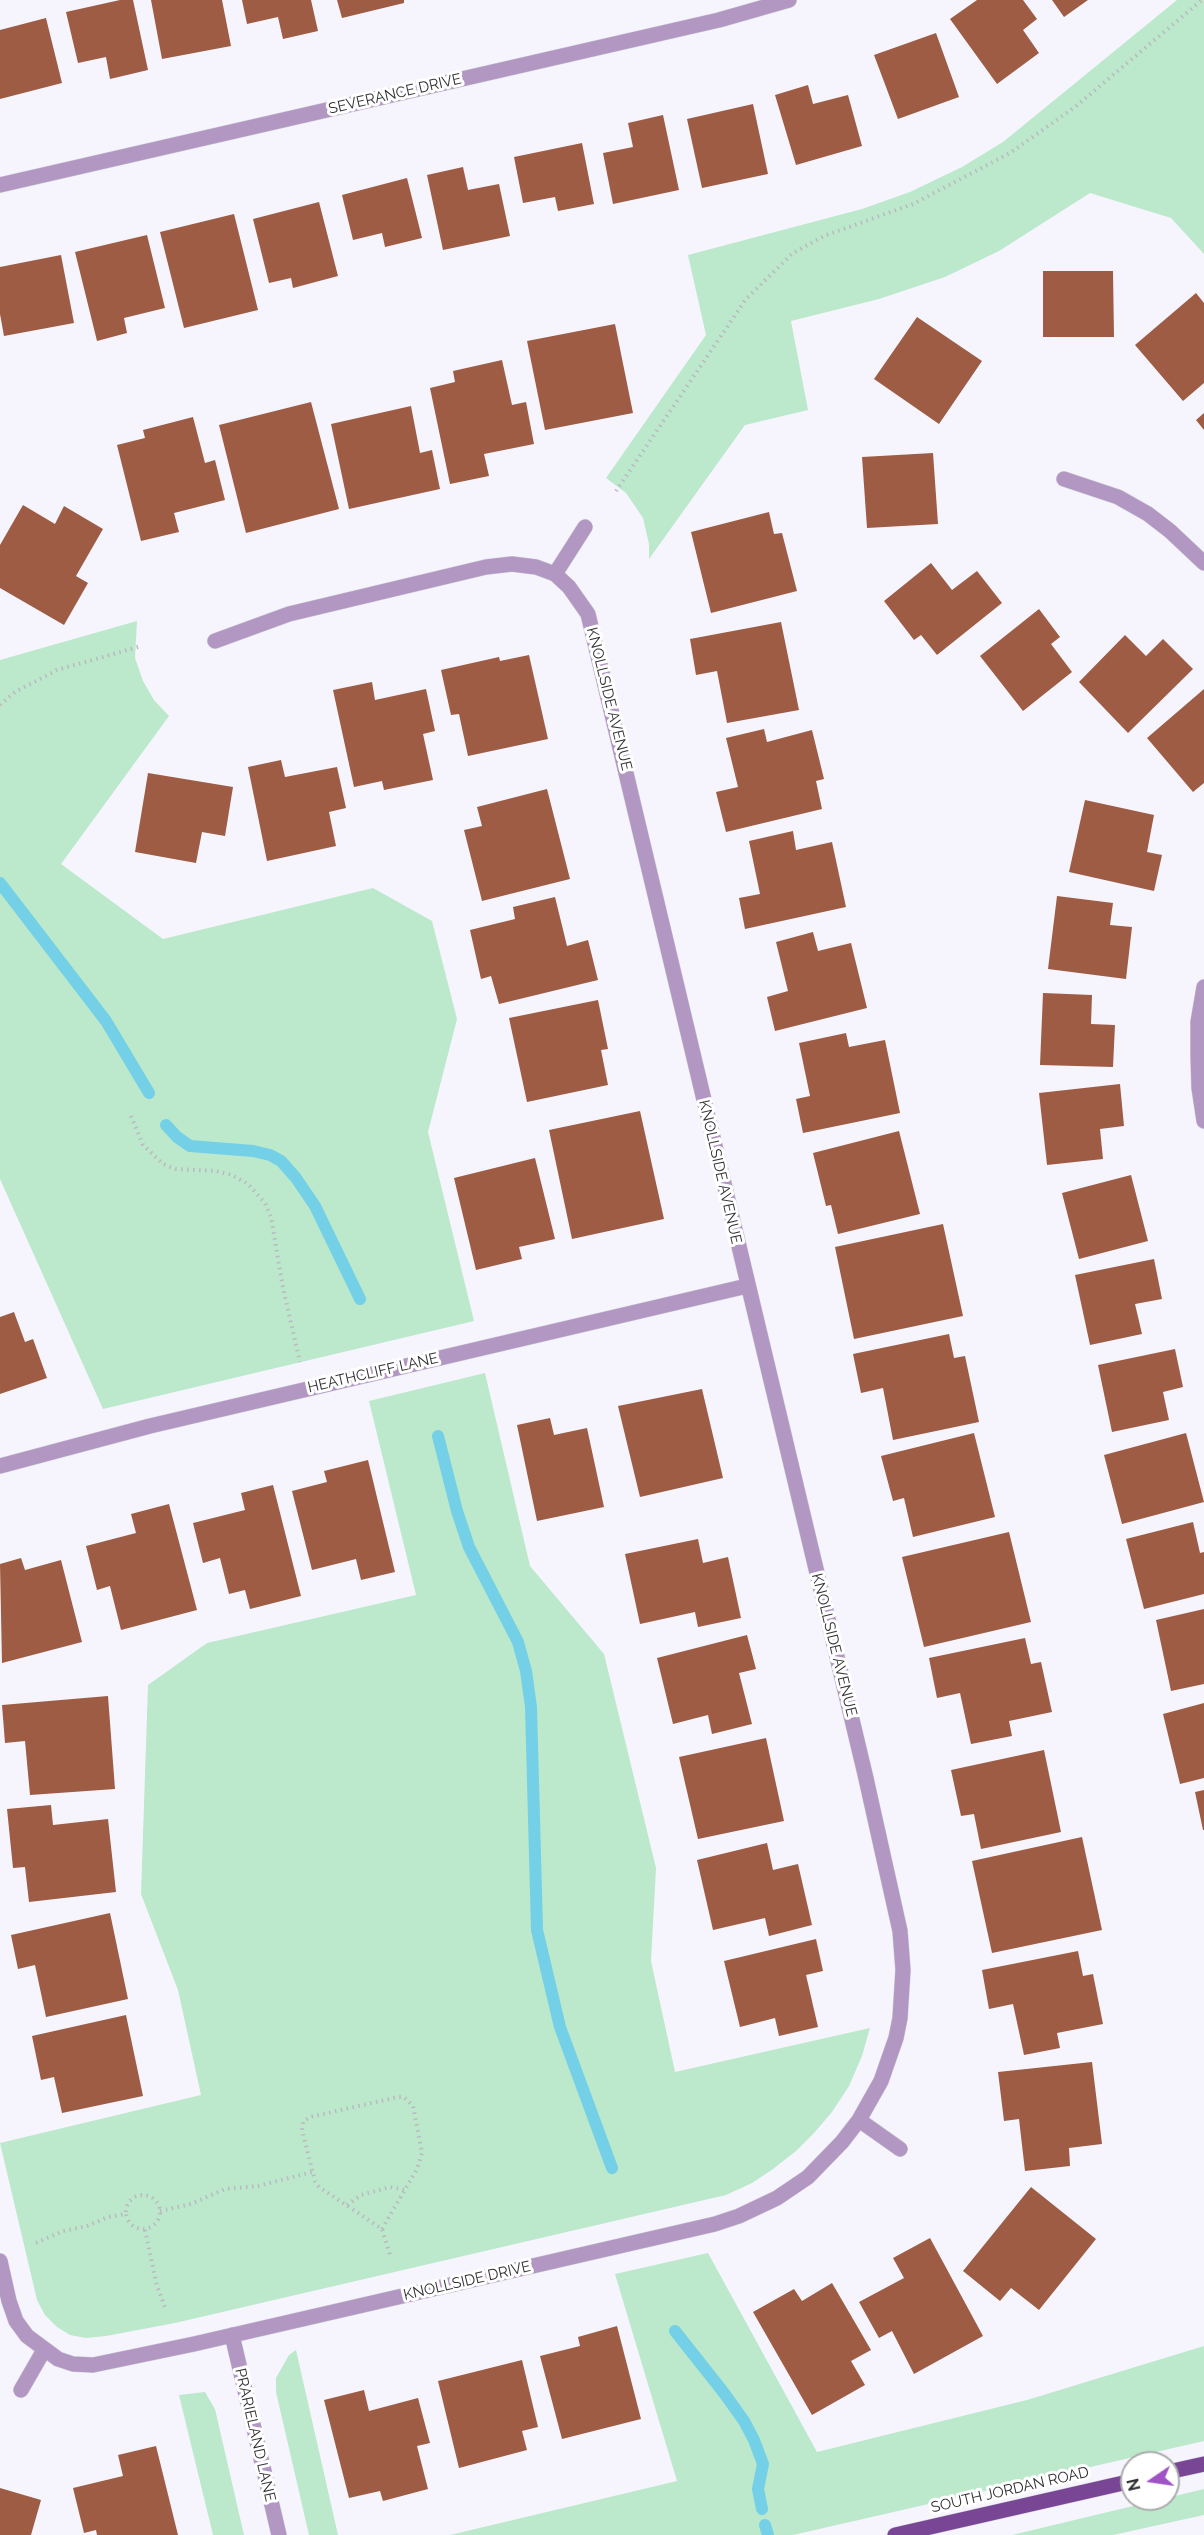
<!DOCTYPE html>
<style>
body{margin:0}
#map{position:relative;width:1204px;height:2535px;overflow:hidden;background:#f6f5fe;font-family:Raleway,sans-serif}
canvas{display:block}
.north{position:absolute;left:1120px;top:2451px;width:60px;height:60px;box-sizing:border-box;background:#fff;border:2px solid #adadae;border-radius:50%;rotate:257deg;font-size:16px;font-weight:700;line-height:24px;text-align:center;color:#313134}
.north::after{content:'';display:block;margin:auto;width:21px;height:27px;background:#9f53c5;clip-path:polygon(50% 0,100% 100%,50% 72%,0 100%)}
</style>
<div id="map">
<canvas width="1204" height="2535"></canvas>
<div class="north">N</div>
</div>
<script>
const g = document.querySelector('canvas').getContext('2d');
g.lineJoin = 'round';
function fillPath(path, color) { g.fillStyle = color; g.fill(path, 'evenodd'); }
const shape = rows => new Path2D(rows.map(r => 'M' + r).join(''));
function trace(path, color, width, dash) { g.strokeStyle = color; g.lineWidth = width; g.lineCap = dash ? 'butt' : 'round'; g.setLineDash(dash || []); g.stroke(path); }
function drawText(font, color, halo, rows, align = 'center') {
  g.font = font + ' Raleway,sans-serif'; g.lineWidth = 6; g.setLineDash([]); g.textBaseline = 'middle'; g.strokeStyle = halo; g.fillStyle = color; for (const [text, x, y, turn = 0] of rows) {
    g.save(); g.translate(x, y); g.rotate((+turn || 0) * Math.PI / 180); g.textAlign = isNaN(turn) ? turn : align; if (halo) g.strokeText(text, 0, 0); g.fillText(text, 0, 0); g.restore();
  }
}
fillPath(shape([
 [1177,0,1204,0,1204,254,1171,218,1090,193,999,251,945,277,879,299,791,321,808,410,745,425,649,559,649,544,643,518,626,493,606,478,706,335,688,255,862,209,910,192,962,167,1003,142],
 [137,621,135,658,143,681,154,700,169,716,61,864,163,939,373,888,432,921,457,1019,428,1132,474,1321,103,1409,0,1179,0,660],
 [485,1373,530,1566,604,1654,656,1868,651,1961,675,2072,870,2028,862,2056,849,2086,832,2112,814,2133,796,2151,773,2169,752,2183,726,2195,175,2323,106,2336,86,2338,70,2335,57,2327,45,2315,37,2300,0,2143,201,2095,178,1990,141,1894,148,1685,207,1643,416,1595,369,1401],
 [708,2253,817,2452,1027,2400,1204,2346,1204,2441,793,2535,450,2535,677,2481,615,2274],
 [296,2350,338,2535,309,2535,276,2392,276,2378,289,2355],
 [205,2392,215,2409,244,2535,213,2535,179,2395],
 [1204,2489,1204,2515,1113,2535,1012,2535]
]), '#bce8cc');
trace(shape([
 [0,883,106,1021,149,1093],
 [166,1125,177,1137,190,1146,253,1151,270,1155,281,1161,296,1178,315,1206,360,1299],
 [438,1436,457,1511,469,1547,518,1642,526,1671,531,1707,537,1930,560,2027,612,2168],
 [675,2331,724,2393,744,2421,754,2440,763,2464,758,2489,762,2509],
 [765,2525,768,2535]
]), '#74d0e6', 12);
fillPath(shape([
 [120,0,133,0,148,70,110,79,106,57,78,63,66,12],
 [151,0,222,0,231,46,162,59],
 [242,0,311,0,318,31,283,39,278,17,247,24],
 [337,0,404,0,404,3,342,18],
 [977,0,1023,0,1037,19,1023,30,1039,53,997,84,950,19],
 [1052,0,1088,0,1064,17],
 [46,18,62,83,0,99,0,30],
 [936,33,959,97,898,119,874,55],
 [808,85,813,104,848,95,862,146,796,165,775,95],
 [753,104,768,174,702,188,687,119],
 [663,115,679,190,613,204,603,153,633,147,628,123],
 [582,143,594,204,558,211,555,197,523,203,514,157],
 [463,167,468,190,499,184,510,236,443,250,427,175],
 [407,178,422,238,385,247,382,233,353,240,342,195],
 [319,202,338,276,293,288,291,278,269,283,253,219],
 [234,214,258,310,184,328,160,232],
 [147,235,165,308,124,318,127,333,97,341,75,252],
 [61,255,74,323,4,336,0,314,0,267],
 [1043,271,1113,271,1114,337,1043,337],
 [1196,293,1204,303,1204,383,1183,401,1135,345],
 [917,317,982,361,939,424,874,379],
 [615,324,633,413,545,430,527,341],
 [502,360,512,405,526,402,534,444,484,454,489,476,450,484,430,388,455,382,453,371],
 [311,402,339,509,246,533,219,425],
 [411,406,420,453,432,450,440,489,349,509,331,424],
 [1204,413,1204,430,1196,420],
 [193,417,205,463,215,460,225,500,174,513,179,532,141,541,117,445,145,438,143,430],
 [933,453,938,524,867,528,862,457],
 [23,505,55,524,64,506,103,529,76,576,88,583,64,625,0,588,0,545],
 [769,512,774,534,782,533,797,591,711,613,691,532],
 [931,563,952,590,977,571,1002,603,937,655,921,635,914,640,884,601],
 [1039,609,1060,637,1051,644,1072,672,1023,711,980,656],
 [781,622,799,710,727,723,717,671,696,675,690,639],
 [1125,635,1146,656,1163,639,1193,669,1128,733,1079,682],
 [529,655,548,739,468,756,459,714,451,715,441,670,499,657,500,661],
 [372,682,375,700,426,689,435,731,423,734,433,780,384,790,382,781,354,787,333,690],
 [1204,689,1204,783,1193,792,1147,738],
 [764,729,767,742,812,730,824,779,816,781,822,809,726,832,716,792,738,787,726,738],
 [281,760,285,777,337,767,346,808,329,812,336,846,267,861,248,767],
 [148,773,233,787,225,836,202,832,196,863,135,852],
 [547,789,570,879,482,901,464,830,482,826,477,807],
 [1085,800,1154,815,1147,852,1162,855,1154,891,1069,872],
 [793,831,796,850,832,842,846,907,745,929,739,898,760,894,749,841],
 [1057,896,1113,903,1110,925,1132,927,1126,979,1048,969],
 [555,897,567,946,588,940,598,980,499,1004,491,976,481,979,470,930,515,919,513,907],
 [813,932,818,951,851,943,867,1008,775,1031,767,997,788,991,776,942],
 [1043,993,1092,995,1091,1024,1115,1025,1113,1067,1040,1065],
 [598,1000,608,1049,601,1050,608,1085,527,1102,509,1018],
 [846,1033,849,1047,885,1040,900,1113,803,1133,796,1099,810,1096,799,1043],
 [1120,1084,1124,1126,1100,1129,1103,1159,1047,1165,1039,1093],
 [640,1111,664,1219,572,1239,549,1130],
 [899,1131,920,1214,838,1234,831,1205,826,1206,813,1153],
 [535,1158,555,1239,519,1247,522,1259,476,1270,454,1178],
 [1131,1175,1148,1241,1079,1259,1062,1193],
 [943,1224,963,1316,854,1339,835,1247],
 [1154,1259,1162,1299,1135,1304,1142,1334,1090,1345,1075,1275],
 [14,1312,25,1342,33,1339,47,1378,0,1394,0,1317],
 [949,1334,954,1358,965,1356,979,1422,893,1440,883,1388,861,1393,853,1354],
 [1175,1349,1183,1387,1163,1392,1169,1420,1112,1432,1098,1365],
 [702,1389,723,1478,640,1497,618,1406],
 [550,1418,554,1435,587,1428,604,1507,537,1521,517,1425],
 [974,1433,995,1517,913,1537,904,1498,893,1501,881,1456],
 [1186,1433,1204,1502,1122,1524,1104,1455],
 [368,1460,395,1572,361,1580,356,1559,312,1570,292,1491,327,1482,324,1471],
 [273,1485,301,1596,250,1609,245,1590,229,1594,220,1558,203,1563,193,1523,245,1510,241,1493],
 [169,1504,197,1610,121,1630,110,1586,97,1590,86,1546,136,1533,131,1514],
 [1193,1522,1200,1553,1204,1552,1204,1594,1144,1609,1126,1539],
 [1009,1532,1031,1622,924,1647,902,1557],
 [698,1539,703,1563,728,1557,741,1618,698,1627,695,1612,640,1624,625,1554],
 [21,1558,25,1570,61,1560,82,1642,2,1663,0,1564],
 [1204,1609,1204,1684,1171,1691,1156,1620],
 [747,1635,756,1669,739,1673,752,1724,712,1734,708,1715,673,1724,657,1658],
 [1025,1638,1031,1664,1041,1662,1052,1712,1009,1721,1012,1736,971,1744,960,1693,937,1698,929,1658],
 [108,1696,115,1789,30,1795,25,1741,5,1743,2,1705],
 [1204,1703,1204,1778,1180,1784,1163,1714],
 [766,1738,784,1821,698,1839,679,1757],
 [1044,1750,1061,1832,981,1849,974,1814,961,1816,951,1770],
 [1204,1790,1204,1830,1203,1830,1195,1792],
 [51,1805,53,1825,108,1819,116,1892,29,1902,25,1867,13,1868,7,1809],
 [1082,1837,1102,1930,992,1953,972,1861],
 [767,1843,773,1870,798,1864,812,1925,769,1936,765,1918,713,1930,697,1860],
 [110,1913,128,1999,46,2017,35,1965,18,1969,11,1935],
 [816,1939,823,1971,806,1975,818,2027,779,2036,775,2018,740,2027,724,1961],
 [1078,1951,1083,1976,1093,1974,1103,2024,1057,2033,1060,2048,1024,2055,1013,2004,989,2009,982,1970],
 [126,2015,143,2096,62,2113,54,2077,41,2080,32,2036],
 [1092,2062,1102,2144,1069,2148,1070,2166,1025,2171,1019,2119,1004,2121,998,2072],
 [1031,2187,1096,2239,1039,2310,1011,2288,1000,2301,963,2271],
 [930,2238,983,2336,914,2374,892,2331,879,2338,859,2302,904,2278,893,2258],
 [832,2283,871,2350,851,2361,865,2385,812,2415,753,2312,794,2289,802,2301],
 [617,2326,641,2419,562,2439,540,2356,580,2346,578,2337],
 [522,2360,538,2427,522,2431,527,2450,459,2468,438,2381],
 [364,2390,369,2411,418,2398,430,2443,417,2446,428,2489,383,2501,380,2491,349,2498,324,2400],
 [156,2446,178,2535,97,2535,96,2530,84,2533,73,2488,123,2476,118,2455],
 [0,2488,41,2500,31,2535,0,2535]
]), '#9d5c43');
const minor = shape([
 [0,185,719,20,789,0],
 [1064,479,1118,497,1148,514,1170,531,1204,563],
 [555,574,585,527],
 [1204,987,1198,1022,1198,1054,1199,1088,1204,1121],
 [0,1466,150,1426,747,1286],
 [859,2120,900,2149],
 [0,2261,9,2301,16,2321,27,2336,58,2359,73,2364,93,2365,194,2344,715,2224,739,2216,777,2198,808,2177,842,2142,859,2120,881,2081,896,2038,900,2018,903,1970,900,1931,865,1774,588,614,569,587,555,574,536,567,512,564,486,567,289,614,215,641],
 [232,2335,279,2535],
 [21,2390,44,2350]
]);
const primary = shape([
 [1168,2472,1204,2464],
 [895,2535,1132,2481]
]);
trace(minor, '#d3d2da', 16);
trace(primary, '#d3d2da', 16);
trace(shape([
 [616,491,746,299,793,253,824,236,913,204,1010,153,1075,107,1202,0],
 [0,705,15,692,57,670,138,647],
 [131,1116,143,1145,163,1164,176,1169,216,1171,232,1175,248,1184,265,1203,271,1217,283,1288,300,1362],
 '126 2212a17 17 0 1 1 34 0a17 17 0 1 1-34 0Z',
 [347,2205,361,2195,390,2187,405,2190],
 [160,2211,191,2204,225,2189,258,2186,312,2172],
 [382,2229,417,2169,422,2153,413,2106,404,2097,398,2097,310,2117,303,2122,302,2130,315,2181,319,2187,382,2229,391,2258],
 [145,2230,157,2286,166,2310],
 [36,2243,63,2231,87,2226,108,2217,125,2214]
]), '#bab9c1', 4, [1.5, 4.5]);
trace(minor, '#b297c3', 15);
trace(primary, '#784694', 15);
drawText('15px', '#313134', '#fff', [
 ["SEVERANCE DRIVE",395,94,-13],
 ["KNOLLSIDE AVENUE",609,699,76],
 ["KNOLLSIDE AVENUE",720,1172,77],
 ["HEATHCLIFF LANE",373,1373,-13],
 ["KNOLLSIDE AVENUE",834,1645,76],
 ["KNOLLSIDE DRIVE",467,2281,-13],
 ["PRARIELAND LANE",255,2435,77],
 ["SOUTH JORDAN ROAD",1010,2490,-13]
]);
</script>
